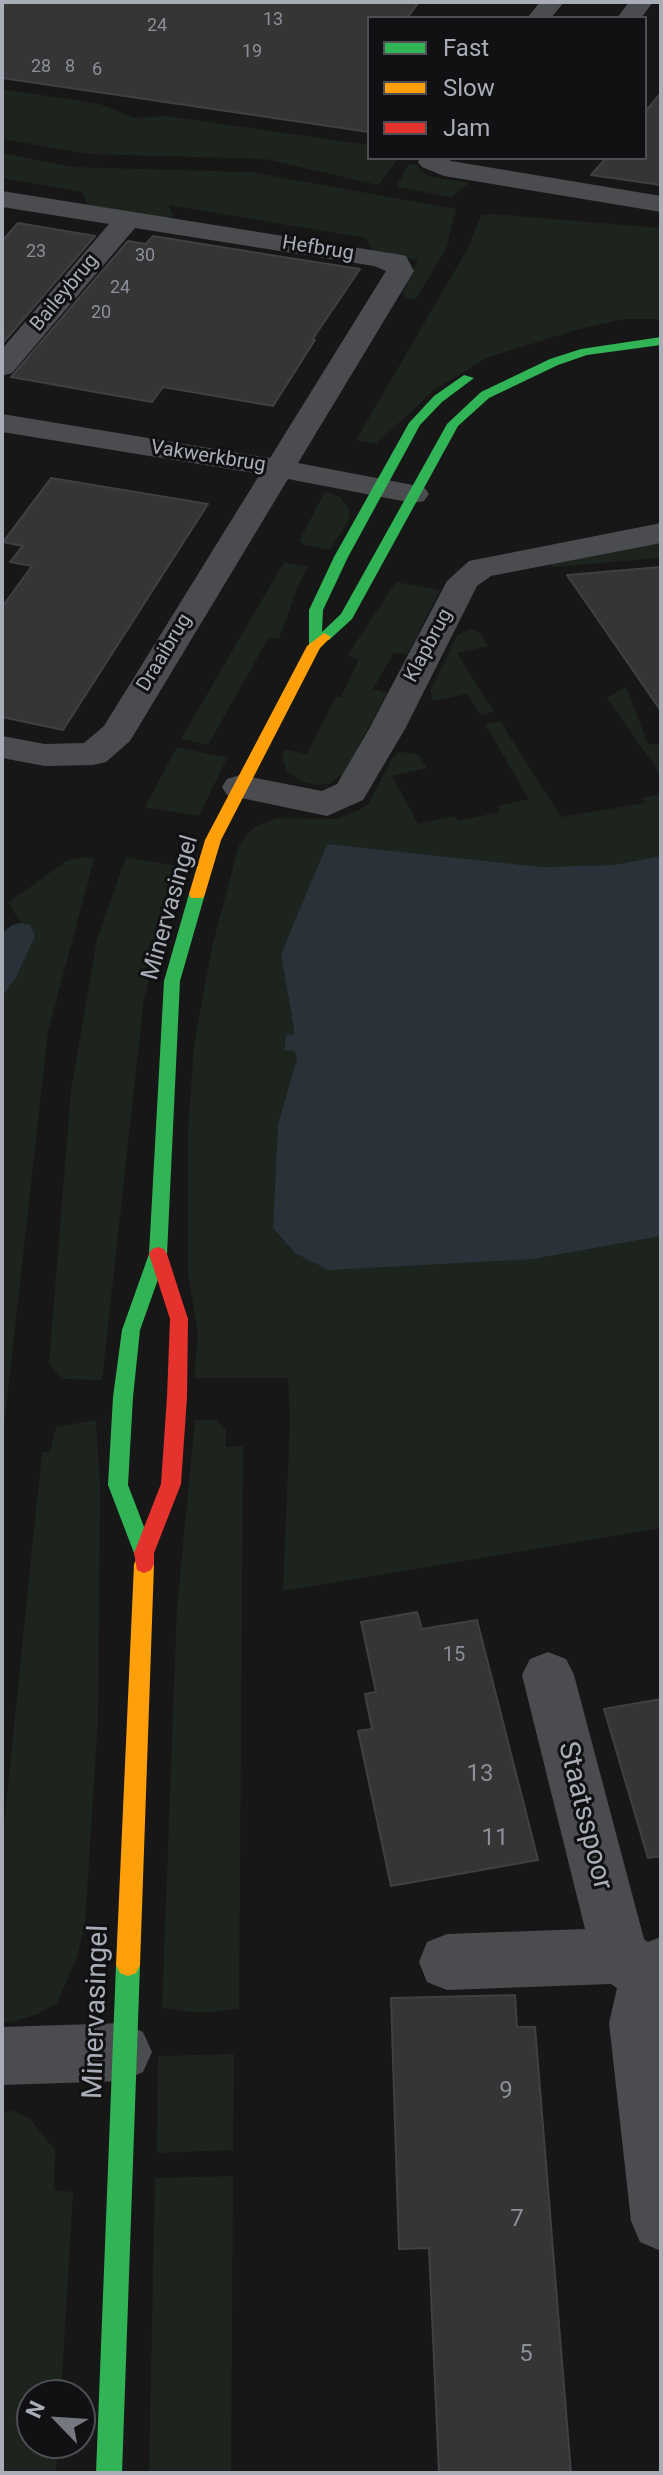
<!DOCTYPE html>
<style>
body{margin:0}
#map{position:relative;width:663px;height:2475px;overflow:hidden;background:#171717;font-family:Roboto,sans-serif}
canvas{display:block}
.frame{position:absolute;inset:0;border:4px solid #a8adb8;pointer-events:none}
.legend{position:absolute;left:367px;top:16px;width:280px;height:144px;box-sizing:border-box;background:#111113;border:2px solid #4d4f55;margin:0;padding:10px 14px;list-style:none;font-size:24px;color:#a8adb8}
.legend li{display:flex;align-items:center;gap:16px;height:40px}
.legend b{width:40px;border:2px solid #4d4f55}
.north{position:absolute;left:16px;top:2379px;width:80px;height:80px;box-sizing:border-box;background:#111113;border:2px solid #4d4f55;border-radius:50%;rotate:295deg;font-size:22px;font-weight:700;line-height:32px;text-align:center;color:#a8adb8}
.north::after{content:'';display:block;margin:auto;width:28px;height:36px;background:#757880;clip-path:polygon(50% 0,100% 100%,50% 72%,0 100%)}
</style>
<div id="map">
<canvas width="663" height="2475"></canvas>
<div class="frame"></div>
<ul class="legend">
<li><b style="height:10px;background:#30b455"></b>Fast</li>
<li><b style="height:10px;background:#ff9f0a"></b>Slow</li>
<li><b style="height:10px;background:#e5322d"></b>Jam</li>
</ul>
<div class="north">N</div>
</div>
<script>
const g = document.querySelector('canvas').getContext('2d');
g.lineJoin = 'round';
function fillPath(path, color) { g.fillStyle = color; g.fill(path, 'evenodd'); }
const shape = rows => new Path2D(rows.map(r => 'M' + r).join(''));
function trace(path, color, width, dash) { g.strokeStyle = color; g.lineWidth = width; g.lineCap = dash ? 'butt' : 'round'; g.setLineDash(dash || []); g.stroke(path); }
function drawText(font, color, halo, rows, align = 'center') {
  g.font = font + ' Roboto,sans-serif'; g.lineWidth = 6; g.setLineDash([]); g.textBaseline = 'middle'; g.strokeStyle = halo; g.fillStyle = color; for (const [text, x, y, turn = 0] of rows) {
    g.save(); g.translate(x, y); g.rotate((+turn || 0) * Math.PI / 180); g.textAlign = isNaN(turn) ? turn : align; if (halo) g.strokeText(text, 0, 0); g.fillText(text, 0, 0); g.restore();
  }
}
fillPath(shape([
 [2,89,100,104,135,118,167,116,369,145,369,158,399,158,378,185,265,159,89,154,2,139],
 [2,153,72,167,251,172,456,209,446,249,415,300,406,298,403,292,418,260,374,252,365,238,169,205,174,220,87,205,83,192,2,178],
 [409,164,416,165,427,176,469,183,452,197,396,187],
 [493,214,661,228,661,319,623,319,576,330,486,358,434,390,376,444,356,440,468,248,481,215],
 [325,492,340,497,349,510,349,520,330,550,305,545,299,541],
 [661,542,661,558,553,567,549,563],
 [284,562,308,567,298,586,279,639,269,637,208,745,181,739],
 [396,582,440,590,407,655,394,652,373,689,387,693,344,773,329,784,316,785,302,782,287,771,282,757,284,749,307,754,336,697,341,697,359,659,347,656],
 [472,629,480,633,488,646,457,653,494,712,480,715,467,694,433,701,430,691,458,634],
 [626,687,648,744,661,745,661,775,607,698],
 [500,721,561,817,645,803,642,798,661,794,661,856,614,865,542,867,327,844,281,954,294,1029,294,1034,286,1035,284,1049,296,1051,297,1059,278,1124,273,1228,295,1253,533,1259,661,1236,661,1528,283,1591,290,1422,288,1378,194,1378,198,1334,188,1273,188,1132,194,1045,212,947,239,845,254,827,277,818,336,819,359,810,369,803,393,757,400,752,418,754,427,768,392,776,418,824,455,816,458,821,500,812,497,806,529,799,485,724],
 [177,747,227,758,199,816,145,807],
 [83,857,94,859,48,1031,2,1445,2,997,15,979,30,925,21,923,8,903,66,861],
 [126,857,178,866,144,998,102,1380,62,1379,49,1363,71,1091,97,939],
 [96,1420,100,1488,98,1719,85,1923,77,1957,57,2003,38,2014,11,2022,2,2021,2,1844,42,1452,50,1452,56,1427],
 [195,1420,216,1420,226,1430,226,1447,243,1446,239,2009,199,2013,162,2008,177,1608],
 [234,2054,233,2150,157,2153,158,2056],
 [14,2111,30,2119,55,2150,54,2190,73,2192,61,2395,32,2395,32,2443,58,2443,56,2473,2,2473,2,2112],
 [233,2176,231,2473,149,2473,155,2178]
]), '#1d241e');
fillPath(shape([
 [327,844,542,867,614,865,661,856,661,1236,533,1259,329,1270,295,1253,273,1228,278,1124,297,1059,295,1051,284,1050,286,1035,294,1034,294,1029,281,954],
 [21,923,30,925,35,936,15,979,2,997,2,933,12,925]
]), '#2a3239');
const building = shape([
 [2,2,419,2,407,18,369,18,369,132,2,78,2,2],
 [661,93,661,185,591,175,606,158,645,158,645,112,661,93],
 [18,223,95,236,2,344,2,241,18,223],
 [153,236,277,256,360,269,312,340,315,340,273,406,163,387,152,402,11,377,128,241,146,244,153,236],
 [51,478,208,504,63,730,2,717,2,607,32,566,10,562,23,546,3,542,51,478],
 [661,567,661,711,567,575,661,567],
 [417,1612,422,1629,477,1620,538,1860,391,1886,358,1731,372,1729,365,1694,376,1692,361,1622,417,1612],
 [661,1699,661,1856,648,1858,604,1709,661,1699],
 [515,1995,517,2027,535,2027,571,2473,439,2473,429,2248,399,2249,391,1998,515,1995]
]);
fillPath(building, '#353536');
trace(building, '#3f4043', 2);
fillPath(shape([
 [540,2,564,2,551,18,527,18,540,2],
 [629,2,653,2,641,18,617,18,629,2],
 [420,158,446,158,451,161,661,196,661,212,444,176,422,167,418,162,420,158],
 [2,191,396,254,406,256,414,271,298,463,413,485,424,487,429,494,424,501,413,503,288,479,130,741,106,762,93,765,45,766,2,758,2,736,45,744,84,743,104,726,260,474,2,432,2,414,270,458,386,271,374,266,135,228,12,373,2,376,2,349,109,224,2,207,2,191],
 [661,523,661,543,491,576,477,586,405,729,363,800,327,816,227,795,222,787,227,779,240,775,322,791,337,784,369,729,447,581,469,561,661,523],
 [548,1652,566,1659,574,1675,644,1939,648,1942,661,1937,661,2251,640,2242,631,2221,609,2023,617,1988,611,1984,447,1990,427,1982,419,1962,427,1942,447,1934,585,1929,522,1675,530,1659,548,1652],
 [123,2023,143,2032,152,2052,143,2072,123,2081,2,2085,2,2027,123,2023]
]), '#4b4c50');
fillPath(shape([
 [661,337,661,345,587,355,558,365,489,398,458,426,352,619,329,640,321,640,319,649,309,649,309,610,334,557,409,423,434,396,464,375,474,378,442,402,420,425,348,557,323,610,322,632,341,614,447,424,481,392,550,359,581,349,661,337],
 [197,889,205,894,180,981,167,1254,140,1330,133,1397,128,1485,154,1553,151,1559,144,1562,137,1559,134,1553,108,1485,113,1397,122,1330,149,1254,164,981,189,894,197,889],
 [128,1954,136,1957,140,1965,122,2473,96,2473,116,1965,120,1957,128,1954]
]), '#30b455');
fillPath(shape([
 [324,633,331,637,320,648,221,840,205,894,203,898,191,898,189,894,205,840,307,646,324,633],
 [144,1555,151,1558,154,1564,140,1965,136,1973,128,1976,120,1973,116,1965,134,1564,137,1558,144,1555]
]), '#ff9f0a');
fillPath(shape([
 [158,1247,164,1249,167,1254,188,1319,187,1397,181,1484,154,1553,154,1564,151,1570,144,1573,137,1570,134,1553,161,1484,167,1397,170,1319,149,1254,152,1249,158,1247]
]), '#e5322d');
drawText('18px', '#8b8f98', null, [
 ["13",273,20],
 ["24",157,26],
 ["19",252,52],
 ["28",41,67],
 ["8",70,67],
 ["6",97,70],
 ["23",36,252],
 ["30",145,256],
 ["24",120,288],
 ["20",101,313]
]);
drawText('20px', '#a8adb8', '#111113', [
 ["Hefbrug",318,249,9],
 ["Baileybrug",65,293,-50],
 ["Vakwerkbrug",208,457,9],
 ["Klapbrug",429,646,-62],
 ["Draaibrug",165,653,-59]
]);
drawText('20px', '#8b8f98', null, [
 ["15",454,1656]
]);
drawText('24px', '#a8adb8', '#111113', [
 ["Minervasingel",171,908,-74]
]);
drawText('24px', '#8b8f98', null, [
 ["13",480,1775],
 ["11",495,1839],
 ["9",506,2092],
 ["7",517,2220],
 ["5",526,2355]
]);
drawText('28px', '#a8adb8', '#111113', [
 ["Staatsspoor",584,1816,76],
 ["Minervasingel",97,2012,-88]
]);
</script>
